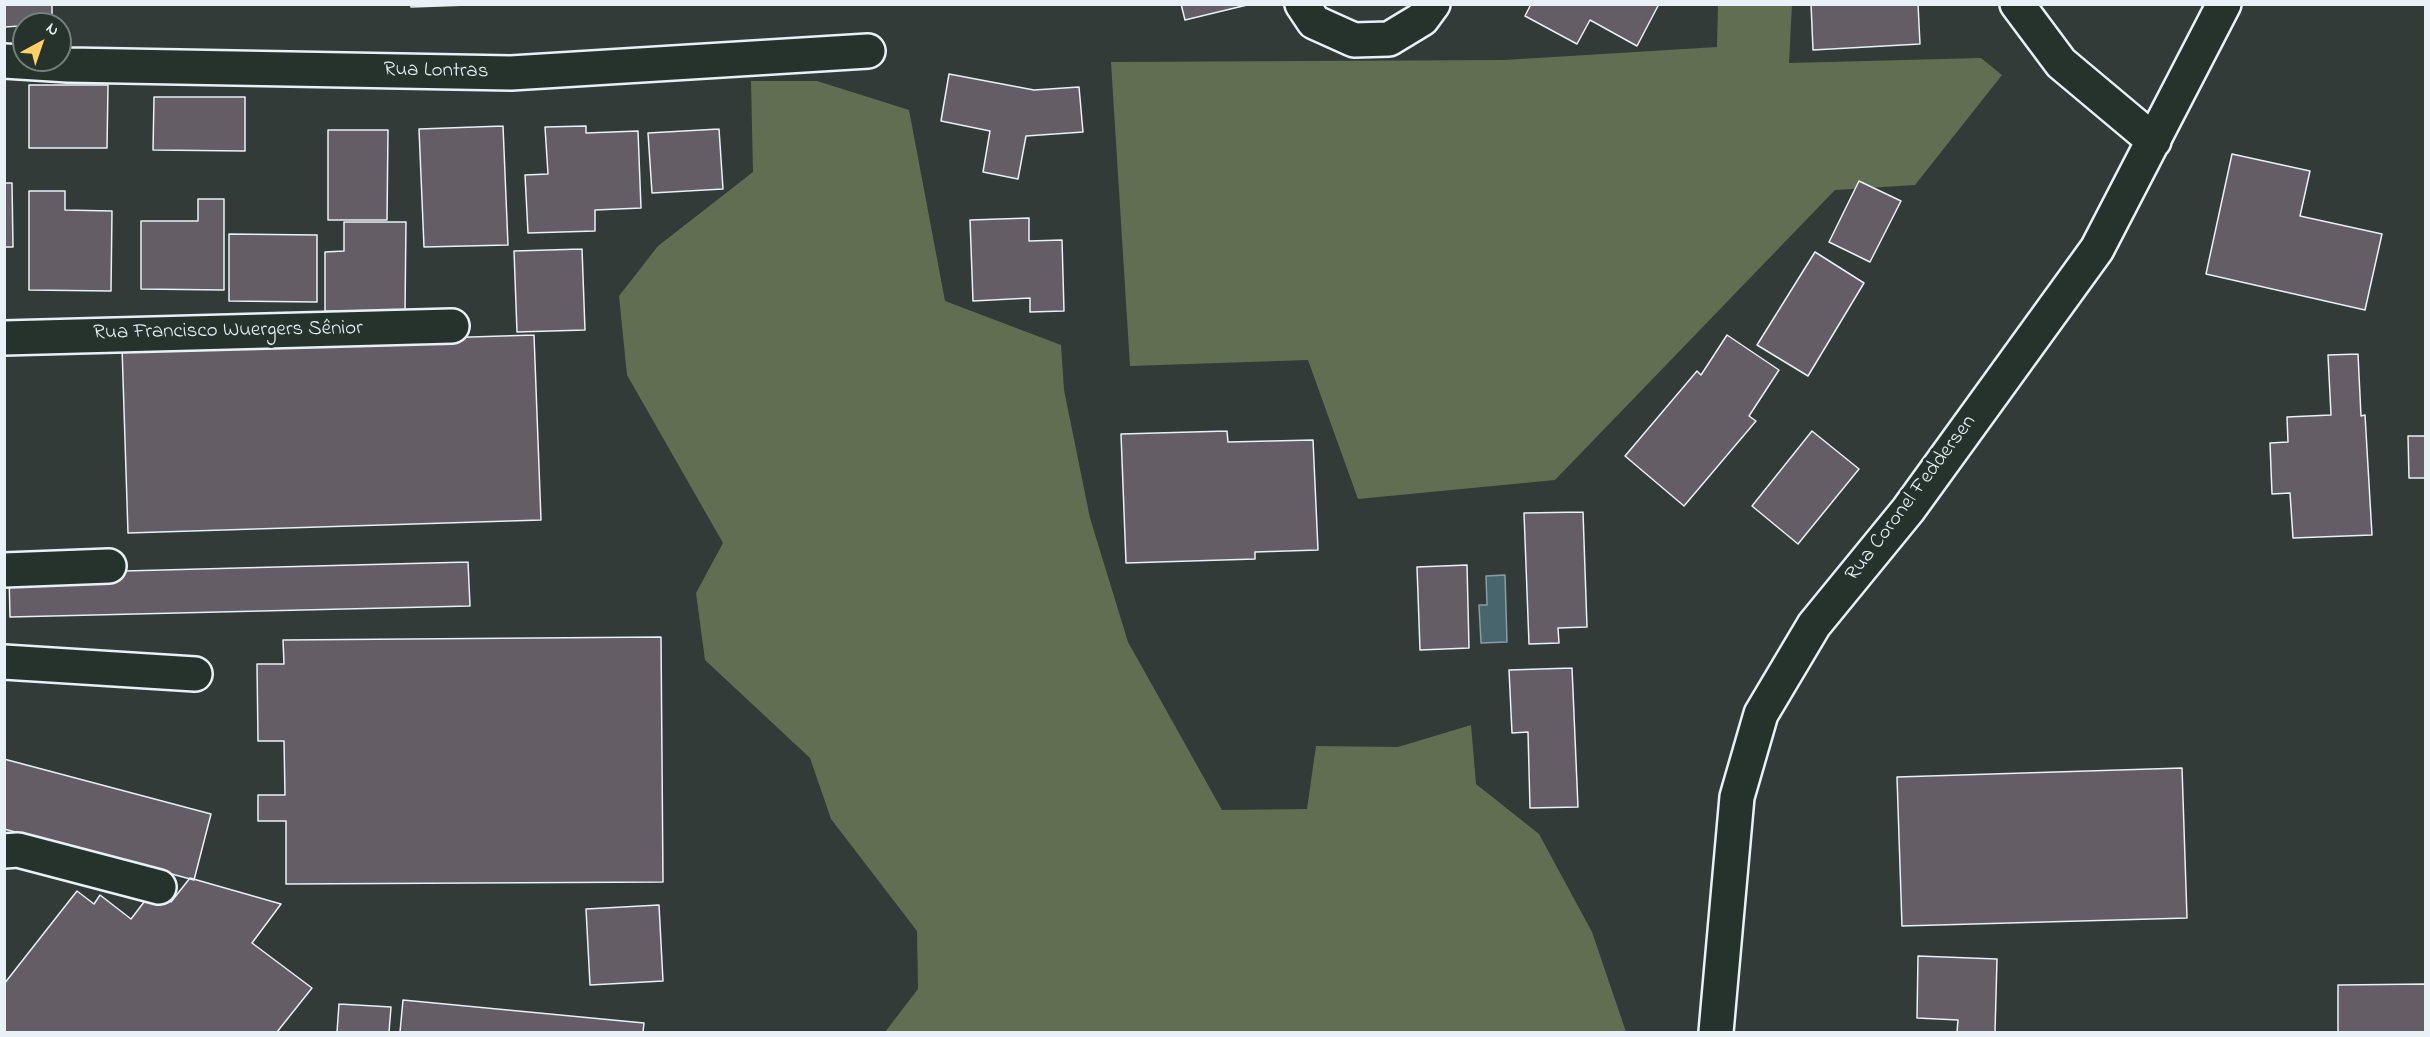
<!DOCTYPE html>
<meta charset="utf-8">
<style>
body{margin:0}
#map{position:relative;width:2430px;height:1037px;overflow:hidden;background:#323b38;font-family:"Indie Flower",sans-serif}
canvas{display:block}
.frame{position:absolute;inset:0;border:6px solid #e8f1f8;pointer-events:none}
.north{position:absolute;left:12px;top:12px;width:60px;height:60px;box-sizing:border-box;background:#26332d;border:2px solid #747f7e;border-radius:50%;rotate:40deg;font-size:16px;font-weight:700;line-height:24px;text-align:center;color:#e8f1f8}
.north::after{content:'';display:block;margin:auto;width:21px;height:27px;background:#ffd166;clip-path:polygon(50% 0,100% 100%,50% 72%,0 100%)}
</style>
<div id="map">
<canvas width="2430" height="1037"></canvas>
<div class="frame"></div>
<div class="north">N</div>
</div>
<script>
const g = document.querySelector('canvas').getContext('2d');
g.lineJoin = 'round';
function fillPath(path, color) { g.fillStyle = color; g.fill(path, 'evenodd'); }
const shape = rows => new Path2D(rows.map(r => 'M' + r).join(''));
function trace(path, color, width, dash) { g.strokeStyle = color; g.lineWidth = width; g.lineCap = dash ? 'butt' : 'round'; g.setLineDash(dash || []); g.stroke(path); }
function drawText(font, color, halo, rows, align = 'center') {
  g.font = font + ' "Indie Flower",sans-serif'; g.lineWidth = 6; g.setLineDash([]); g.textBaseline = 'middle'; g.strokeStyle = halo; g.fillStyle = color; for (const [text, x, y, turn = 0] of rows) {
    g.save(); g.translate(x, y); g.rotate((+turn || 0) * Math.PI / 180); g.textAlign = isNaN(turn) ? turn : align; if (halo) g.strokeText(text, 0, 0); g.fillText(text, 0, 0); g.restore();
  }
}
fillPath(shape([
 [1792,4,1789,63,1981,58,2002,75,1915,185,1835,190,1555,480,1358,499,1308,360,1130,366,1111,62,1504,60,1717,47,1718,5],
 [751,81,817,81,909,110,945,301,1061,345,1064,390,1090,518,1128,642,1222,810,1307,809,1316,746,1398,747,1471,725,1476,784,1539,834,1592,932,1626,1032,885,1032,918,989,917,931,831,819,810,758,705,660,696,593,723,543,627,375,619,296,658,246,753,172]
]), '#606f51');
const water = shape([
 [1505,575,1507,642,1481,643,1479,605,1487,605,1486,576,1505,575]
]);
fillPath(water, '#48656e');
trace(water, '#889da5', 1.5);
const building = shape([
 [4,4,52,4,52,24,4,27,4,4],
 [411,4,468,4,468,5,411,7,411,4],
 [1181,4,1247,4,1247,5,1185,20,1181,4],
 [1531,4,1659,4,1637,46,1590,20,1577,44,1525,16,1531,4],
 [1811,4,1918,4,1920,44,1813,50,1811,4],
 [949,74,1034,90,1079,87,1083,132,1026,136,1018,179,983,172,990,131,941,121,949,74],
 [29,85,108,85,107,148,29,148,29,85],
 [154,97,245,97,245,151,153,150,154,97],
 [503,126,508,245,424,247,419,129,503,126],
 [586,126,586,133,638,131,641,208,595,210,595,231,528,233,525,175,548,174,545,127,586,126],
 [719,129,723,189,652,193,648,133,719,129],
 [328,130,388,130,387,220,328,220,328,130],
 [2232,154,2310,171,2300,216,2382,234,2365,310,2206,274,2232,154],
 [1859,181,1901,201,1870,262,1829,242,1859,181],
 [4,183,12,183,13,247,4,247,4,183],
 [29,191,65,191,65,210,112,211,111,291,29,290,29,191],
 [198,199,224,199,224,290,141,289,141,221,198,221,198,199],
 [1029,218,1029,241,1062,240,1064,311,1030,312,1030,298,973,301,970,220,1029,218],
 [344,222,406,222,405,312,325,311,325,252,344,251,344,222],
 [229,234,317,235,317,302,229,301,229,234],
 [582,249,585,330,517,332,514,251,582,249],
 [1815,252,1864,283,1808,376,1757,345,1815,252],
 [534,335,541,520,128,533,122,348,534,335],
 [1727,335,1779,370,1749,416,1756,421,1684,506,1625,456,1697,371,1701,375,1727,335],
 [2358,354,2361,416,2365,415,2372,535,2293,538,2290,493,2272,494,2270,443,2288,442,2287,417,2331,415,2328,355,2358,354],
 [1227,431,1228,442,1313,440,1318,550,1255,552,1255,559,1126,563,1121,434,1227,431],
 [1812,431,1859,469,1798,544,1752,506,1812,431],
 [2408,436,2426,436,2426,478,2409,478,2408,436],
 [1583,512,1587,627,1558,628,1559,643,1529,644,1524,513,1583,512],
 [468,562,470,606,10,617,9,574,468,562],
 [1467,565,1469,648,1420,650,1417,567,1467,565],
 [661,637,663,882,286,884,286,821,258,821,258,795,285,795,284,741,258,741,257,664,284,664,283,640,661,637],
 [1572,668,1578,807,1530,808,1528,732,1512,733,1509,670,1572,668],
 [4,759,211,814,194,880,4,829,4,759],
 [2182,768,2187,918,1902,926,1897,777,2182,768],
 [190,878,281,904,252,943,312,988,277,1032,4,1032,4,984,77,891,94,904,100,895,131,919,154,889,171,902,190,878],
 [659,905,663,981,590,985,586,909,659,905],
 [1918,956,1997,959,1995,1032,1957,1032,1958,1020,1917,1018,1918,956],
 [2426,984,2426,1032,2338,1032,2338,985,2426,984],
 [403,1000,644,1023,643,1032,400,1032,403,1000],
 [339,1004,391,1007,389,1032,337,1032,339,1004]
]);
fillPath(building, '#645d65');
trace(building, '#e8f1f8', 1.5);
const minor = shape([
 [1302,4,1314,22,1354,40,1389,39,1422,19,1433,4],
 [2017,4,2061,63,2154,141],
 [4,61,68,65,511,73,868,51],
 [4,338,452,326],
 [4,570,109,566],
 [4,662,195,674],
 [4,851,18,850,159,887],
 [1716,1032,1737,797,1761,714,1814,625,1908,510,2097,249,2224,4]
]);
trace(minor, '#e8f1f8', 38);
trace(minor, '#26332d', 33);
drawText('21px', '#e8f1f8', '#26332d', [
 ["Rua Lontras",436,72,1],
 ["Rua Francisco Wuergers Sênior",228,332,-1],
 ["Rua Coronel Feddersen",1912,499,-53]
]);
</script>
